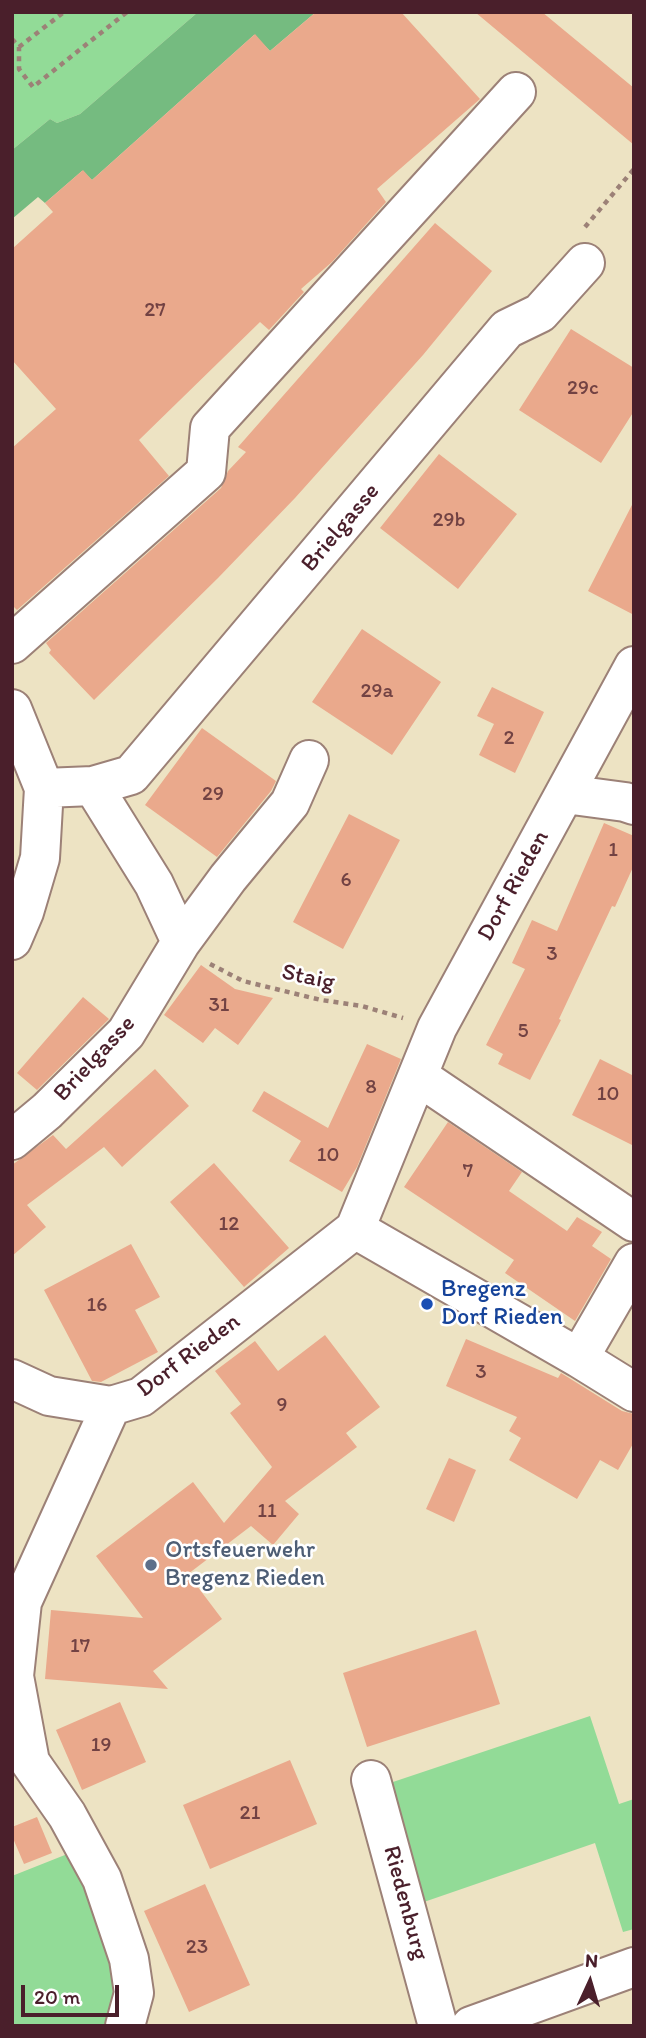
<!DOCTYPE html>
<style>
body{margin:0}
#map{position:relative;width:646px;height:2038px;overflow:hidden;background:#ede3c3;font-family:Itim,sans-serif}
canvas{display:block}
.frame{position:absolute;inset:0;border:14px solid #4a1f2b;pointer-events:none}
.north{position:absolute;left:555px;top:1947px;width:70px;height:70px;-webkit-text-stroke:5px #fff;paint-order:stroke;rotate:4deg;font-size:19px;font-weight:700;line-height:28px;text-align:center;color:#4a1f2b}
.north::after{content:'';display:block;margin:auto;width:24px;height:32px;background:#4a1f2b;clip-path:polygon(50% 0,100% 100%,50% 72%,0 100%)}
.scale{position:absolute;left:21px;top:1985px;width:98px;height:32px;box-sizing:border-box;border:4px solid #4a1f2b;border-top:0;padding-left:9px;font-size:21px;line-height:24px;white-space:nowrap;color:#4a1f2b;-webkit-text-stroke:5px #fff;paint-order:stroke}
</style>
<div id="map">
<canvas width="646" height="2038"></canvas>
<div class="frame"></div>
<div class="north">N</div>
<div class="scale">20 m</div>
</div>
<script>
const g = document.querySelector('canvas').getContext('2d');
g.lineJoin = 'round';
function fillPath(path, color) { g.fillStyle = color; g.fill(path, 'evenodd'); }
const shape = rows => new Path2D(rows.map(r => 'M' + r).join(''));
function trace(path, color, width, dash) { g.strokeStyle = color; g.lineWidth = width; g.lineCap = dash ? 'butt' : 'round'; g.setLineDash(dash || []); g.stroke(path); }
function drawText(font, color, halo, rows, align = 'center') {
  g.font = font + ' Itim,sans-serif'; g.lineWidth = 5; g.setLineDash([]); g.textBaseline = 'middle'; g.strokeStyle = halo; g.fillStyle = color; for (const [text, x, y, turn = 0] of rows) {
    g.save(); g.translate(x, y); g.rotate((+turn || 0) * Math.PI / 180); g.textAlign = isNaN(turn) ? turn : align; if (halo) g.strokeText(text, 0, 0); g.fillText(text, 0, 0); g.restore();
  }
}
fillPath(shape([
 [12,12,198,12,80,114,57,123,50,119,12,150],
 [590,1716,619,1804,634,1799,634,1929,623,1932,595,1843,421,1903,381,1786],
 [80,1849,122,1960,118,2026,12,2026,12,1876]
]), '#92db97');
fillPath(shape([
 [198,12,316,12,270,51,254,35,92,180,82,171,45,203,38,197,12,219,12,150,50,119,57,123,80,114]
]), '#75bb80');
fillPath(shape([
 [316,12,401,12,480,99,377,189,386,202,332,262,301,289,304,292,269,330,260,322,139,440,169,476,17,610,12,605,12,448,56,409,12,360,12,249,53,212,45,203,83,170,92,180,255,34,270,51],
 [475,12,542,12,634,88,634,145],
 [435,223,492,271,423,355,295,498,218,578,94,700,49,653,51,650,46,643,221,488,228,471,246,452,238,447],
 [571,329,634,368,634,411,601,463,519,410],
 [439,454,517,514,458,589,380,528],
 [634,501,634,615,588,591],
 [362,629,441,682,392,755,312,702],
 [492,687,544,712,515,773,479,755,494,724,477,716],
 [202,728,276,781,271,791,217,857,145,805],
 [349,814,400,840,343,949,293,922],
 [604,823,634,836,634,865,615,907,612,906,559,1019,561,1020,530,1080,498,1064,503,1054,486,1045,525,969,512,963,532,920,557,931],
 [201,965,235,989,273,998,238,1045,215,1028,203,1043,164,1015],
 [83,997,109,1019,37,1090,17,1073],
 [367,1044,401,1059,357,1167,342,1192,289,1161,301,1141,252,1111,264,1091,328,1128],
 [600,1059,634,1076,634,1146,572,1115],
 [155,1069,189,1106,122,1167,104,1147,27,1205,46,1227,12,1256,12,1165,53,1135,66,1149],
 [448,1122,522,1172,509,1191,567,1231,577,1217,602,1232,592,1246,611,1259,575,1321,505,1273,514,1260,404,1187],
 [214,1163,289,1248,244,1287,170,1202],
 [131,1244,160,1297,135,1310,158,1352,101,1382,92,1381,44,1290],
 [325,1335,380,1407,346,1433,357,1447,285,1501,299,1514,273,1545,251,1526,188,1574,222,1619,153,1671,168,1689,45,1679,51,1610,143,1618,96,1556,193,1482,224,1523,272,1467,230,1413,241,1404,215,1371,255,1341,278,1371],
 [466,1339,558,1378,561,1373,622,1411,634,1414,634,1442,618,1470,600,1460,577,1499,509,1460,521,1438,509,1431,517,1417,446,1386],
 [449,1458,476,1470,454,1522,426,1509],
 [476,1630,500,1704,367,1747,343,1673],
 [120,1702,146,1762,82,1790,56,1730],
 [290,1760,317,1824,210,1869,183,1805],
 [37,1817,52,1853,24,1864,12,1836,12,1827],
 [205,1884,250,1985,189,2012,144,1911]
]), '#eaa98c');
const minor = shape([
 [12,644,206,472,210,428,516,92],
 [12,709,44,788,40,858,24,912,12,940],
 [44,788,93,786,131,775,507,329,540,313,585,263],
 [565,794,625,802,634,805],
 [181,942,228,878,290,803,309,760],
 [418,1076,634,1222],
 [12,1140,47,1111,126,1033,181,942,154,884,93,786],
 [355,1229,579,1358,634,1392],
 [579,1358,634,1263],
 [12,1379,49,1396,111,1406,141,1397,355,1229,437,1028,634,666],
 [111,1406,22,1602,14,1676,30,1762,67,1815,102,1879,129,1959,134,1993,125,2026],
 [371,1780,438,2026],
 [471,2026,634,1967]
]);
trace(minor, '#9c8177', 42);
trace(shape([
 [12,39,19,47,19,69,33,87,127,12],
 [19,47,64,12],
 [585,227,634,169],
 [210,964,243,981,321,1000,362,1006,403,1018]
]), '#9c8177', 4.5, [5, 5]);
trace(minor, '#fff', 38);
for (const [x, y, r, color] of [
 [427,1304,7,"#1a4fb4"],
 [151,1565,7,"#5c6f8a"]
]) { const dot = new Path2D(); dot.arc(x, y, r, 0, 2 * Math.PI); g.fillStyle = color; g.fill(dot); trace(dot, '#fff', 2.5); }
drawText('21px', '#724243', null, [
 ["27",155,311],
 ["29c",583,389],
 ["29b",449,521],
 ["29a",377,692],
 ["2",509,739],
 ["29",213,795],
 ["1",613,851],
 ["6",346,881],
 ["3",552,955],
 ["31",219,1006],
 ["5",523,1032],
 ["8",371,1088],
 ["10",608,1095],
 ["10",328,1156],
 ["7",468,1172],
 ["12",229,1225],
 ["16",97,1306],
 ["3",481,1373],
 ["9",282,1406],
 ["11",267,1512],
 ["17",80,1647],
 ["19",101,1746],
 ["21",250,1814],
 ["23",197,1948]
]);
drawText('24px', '#4a1f2b', '#fff', [
 ["Brielgasse",341,528,-50],
 ["Dorf Rieden",514,886,-61],
 ["Staig",308,978,12],
 ["Brielgasse",95,1059,-47],
 ["Dorf Rieden",189,1356,-37],
 ["Riedenburg",405,1903,75]
]);
drawText('24px', '#164399', '#fff', [
 ["Bregenz",441,1290],
 ["Dorf Rieden",441,1318]
], 'left');
drawText('24px', '#4e5e75', '#fff', [
 ["Ortsfeuerwehr",165,1551],
 ["Bregenz Rieden",165,1579]
], 'left');
</script>
